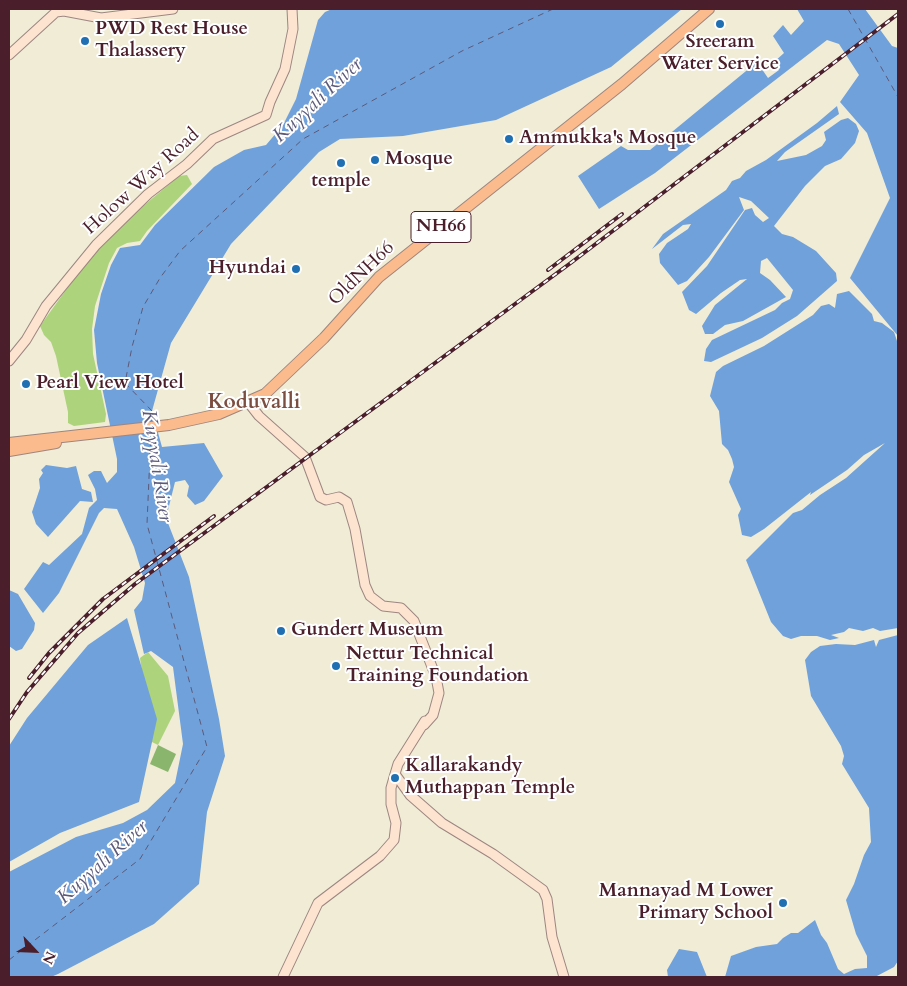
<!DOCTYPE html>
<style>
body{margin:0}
#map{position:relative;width:907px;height:986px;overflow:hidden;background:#f0ecd6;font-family:Cardo,serif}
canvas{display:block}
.frame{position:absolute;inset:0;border:10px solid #4a1f2b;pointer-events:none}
.north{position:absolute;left:10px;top:926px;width:50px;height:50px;-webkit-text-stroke:4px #fff;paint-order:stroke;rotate:115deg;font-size:14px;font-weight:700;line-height:20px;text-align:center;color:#4a1f2b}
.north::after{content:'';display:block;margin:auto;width:18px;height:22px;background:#4a1f2b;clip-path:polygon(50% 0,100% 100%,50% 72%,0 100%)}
</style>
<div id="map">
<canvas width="907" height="986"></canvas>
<div class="frame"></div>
<div class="north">N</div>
</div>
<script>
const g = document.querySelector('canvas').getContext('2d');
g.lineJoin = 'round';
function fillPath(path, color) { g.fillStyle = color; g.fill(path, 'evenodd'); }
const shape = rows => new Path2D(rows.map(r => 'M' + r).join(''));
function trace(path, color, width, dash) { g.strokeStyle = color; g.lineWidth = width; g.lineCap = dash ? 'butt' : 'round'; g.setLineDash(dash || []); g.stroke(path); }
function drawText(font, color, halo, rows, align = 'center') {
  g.font = font + ' Cardo,serif'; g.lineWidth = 4; g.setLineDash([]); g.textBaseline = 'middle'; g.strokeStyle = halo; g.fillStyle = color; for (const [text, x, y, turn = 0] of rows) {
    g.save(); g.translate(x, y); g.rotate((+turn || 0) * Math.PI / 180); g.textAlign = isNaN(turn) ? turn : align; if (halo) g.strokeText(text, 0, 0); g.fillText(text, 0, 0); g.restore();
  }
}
fillPath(shape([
 [187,175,192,184,147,231,140,241,127,243,117,248,109,263,95,306,92,329,93,354,106,414,105,422,74,426,68,423,68,412,56,356,51,342,44,335,40,326,89,258,124,222,160,192,179,176],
 [148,652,168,676,175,711,158,745,152,742,140,658]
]), '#add37c');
fillPath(shape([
 [158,745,176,754,168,772,150,764]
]), '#8ab56c');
fillPath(shape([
 [332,9,682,9,611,67,496,120,403,136,340,139,319,152,231,244,171,343,152,411,162,447,204,443,223,476,204,501,195,505,187,496,189,486,185,480,175,482,166,518,189,577,219,719,225,756,207,812,199,884,154,924,58,974,51,977,9,977,9,872,76,837,123,823,147,810,175,783,183,744,173,667,151,651,144,654,134,610,142,600,145,583,134,547,117,509,104,508,99,513,59,593,43,613,24,589,43,562,49,565,82,534,89,508,97,500,95,489,88,475,94,471,101,471,107,483,117,472,117,459,97,363,94,330,101,294,111,265,120,248,140,245,155,225,214,167,244,150,266,145,283,125,296,99,318,20,325,12],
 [797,9,865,9,892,46,898,48,898,336,850,278,890,198,867,133,840,102,859,75,839,44,827,40,655,173,599,209,578,176,621,146,628,150,650,150,757,62,768,78,779,70,774,62,784,53,773,36,783,25,791,35,804,21],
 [837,106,839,114,785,152,777,161,806,155,822,146,826,140,824,132,841,120,848,118,856,124,859,131,855,143,841,159,825,166,805,186,774,226,782,234,793,237,816,251,836,273,837,281,797,316,762,338,711,362,704,361,706,349,712,340,775,310,782,303,790,299,793,290,767,258,761,261,760,273,770,280,786,297,743,321,725,325,713,334,705,334,702,326,715,305,747,279,740,280,721,293,696,314,689,310,682,292,707,266,745,210,752,208,755,215,763,222,769,218,751,201,739,197,744,210,709,257,687,281,678,285,660,263,659,254,667,243,688,229,691,224,683,225,652,249,663,234,726,190,732,181,740,178,746,171,766,160,817,123],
 [849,291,872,314,874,321,882,323,894,332,898,344,898,628,880,631,873,628,863,631,849,628,844,632,831,635,839,638,830,640,817,636,801,636,791,639,783,636,771,622,746,560,793,513,802,510,820,495,846,478,885,443,864,455,847,470,810,495,811,492,764,529,751,537,742,535,738,515,741,509,729,482,734,467,732,459,728,450,722,444,719,411,710,396,716,372,723,366,764,346,813,315,821,306,829,304,835,308,837,294],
 [46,465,67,468,76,466,82,489,91,492,93,502,80,501,48,537,36,524,32,512,40,488,39,479,43,473,41,470],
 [9,590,18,594,35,623,34,630,22,649,16,651,9,646],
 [127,618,157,719,139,802,60,833,9,862,9,746,27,718,88,645],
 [898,635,898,961,894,967,875,977,725,977,731,956,756,947,777,944,783,938,791,933,798,933,815,920,821,935,827,943,838,969,844,974,855,969,867,968,867,956,856,934,846,900,854,884,864,855,871,842,869,808,842,764,844,756,841,746,811,696,805,660,811,652,820,646,836,644,855,645,874,640,876,647,879,640],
 [679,949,697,952,707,977,668,977,667,970]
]), '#70a1db');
trace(shape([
 [848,9,898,97],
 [152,422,152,411,125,383,132,347,143,307,160,278,180,251,303,139,462,51,553,9],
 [9,960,140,859,207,747,147,524,151,431]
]), '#5b5a7a', 1, [6, 5]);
const secondary = shape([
 [9,55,56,12,64,11,101,18,173,9],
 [9,361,26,340,46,306,96,245,148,194,187,164,213,139,266,115,270,102,285,69,293,29,292,9],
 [248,402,259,416,305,457,320,497,326,500,339,497,347,502,355,529,365,585,370,596,383,606,401,608,414,621,436,677,439,693,433,715,424,725],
 [425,721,398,764,395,774,410,795,442,823,493,854,543,890,547,899,552,937,564,977],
 [283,977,318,903,380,856,394,840,396,823,391,804,391,788,395,774]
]);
const primary = shape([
 [9,443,169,425,219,414,265,394,324,338,379,277,622,84,709,9],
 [9,451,56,443]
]);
trace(secondary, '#9d8680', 11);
trace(primary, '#9d8680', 12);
trace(secondary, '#fde4d1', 9);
trace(primary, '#fbbb8c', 10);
const rail = shape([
 [548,270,622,214],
 [29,678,49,653,103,599,214,516],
 [9,719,27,692,78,633,135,584,572,262,898,14]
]);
trace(rail, '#4a1f2b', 4);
trace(rail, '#fff', 2, [5.5]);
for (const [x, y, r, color] of [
 [720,24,5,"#1f6fb2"],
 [85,41,5,"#1f6fb2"],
 [509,139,5,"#1f6fb2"],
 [375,160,5,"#1f6fb2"],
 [341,163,5,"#1f6fb2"],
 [296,269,5,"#1f6fb2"],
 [26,384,5,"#1f6fb2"],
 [281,631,5,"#1f6fb2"],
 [336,666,5,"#1f6fb2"],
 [395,778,5,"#1f6fb2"],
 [783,903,5,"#1f6fb2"]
]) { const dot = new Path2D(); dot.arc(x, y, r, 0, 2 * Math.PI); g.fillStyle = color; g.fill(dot); trace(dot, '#fff', 2); }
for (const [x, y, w] of [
 [441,227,60]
]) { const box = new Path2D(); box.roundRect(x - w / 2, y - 15.5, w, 31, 4); g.fillStyle = '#fff'; g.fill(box); trace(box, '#4a1f2b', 1); }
drawText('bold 18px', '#4a1f2b', null, [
 ["NH66",441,227]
]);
drawText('bold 19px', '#4a1f2b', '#fff', [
 ["PWD Rest House",95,30],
 ["Thalassery",95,52],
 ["Sreeram",720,43,"center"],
 ["Water Service",720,65,"center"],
 ["Ammukka's Mosque",519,139],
 ["Mosque",385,160],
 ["temple",341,182,"center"],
 ["Hyundai",286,269,"right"],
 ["Pearl View Hotel",36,384],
 ["Gundert Museum",291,631],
 ["Nettur Technical",346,655],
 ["Training Foundation",346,677],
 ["Kallarakandy",405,767],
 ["Muthappan Temple",405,789],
 ["Mannayad M Lower",773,892,"right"],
 ["Primary School",773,914,"right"]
], 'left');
drawText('19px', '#4a1f2b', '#fff', [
 ["Holow Way Road",142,182,-42],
 ["OldNH66",362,274,-44]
]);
drawText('italic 20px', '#5b5a7a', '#fff', [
 ["Kuyyali River",318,101,-43],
 ["Kuyyali River",156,466,81],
 ["Kuyyali River",103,863,-42]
]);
drawText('bold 21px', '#7c4e40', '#fff', [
 ["Koduvalli",254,403]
]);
</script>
